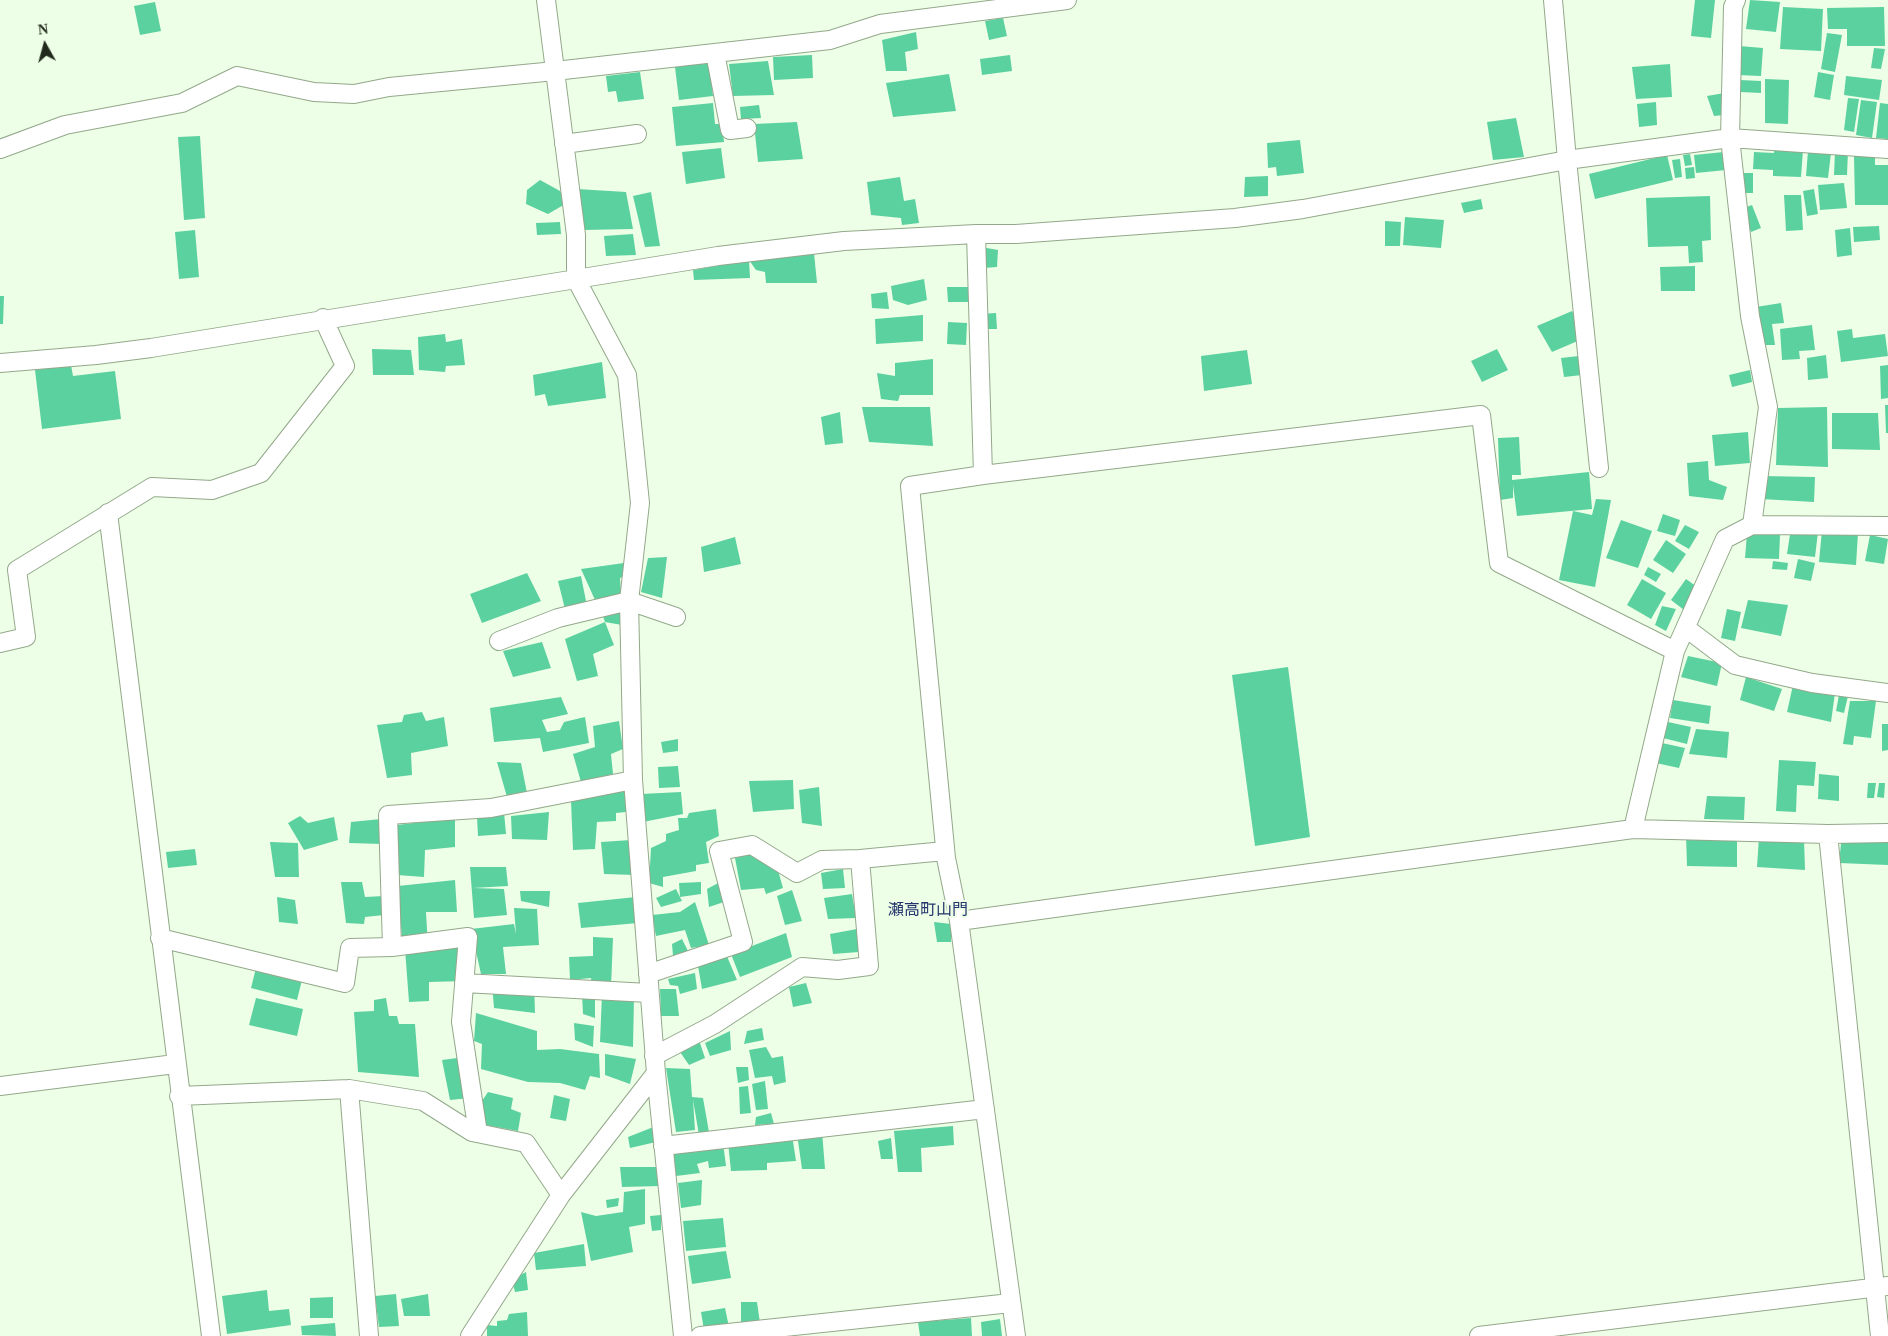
<!DOCTYPE html>
<meta charset="utf-8">
<style>
body{margin:0}
#map{position:relative;width:1888px;height:1336px;overflow:hidden;background:#edffe6;font-family:Georgia,serif}
canvas{display:block}
.north{position:absolute;left:20px;top:20px;width:50px;height:50px;-webkit-text-stroke:4px #edffe6;paint-order:stroke;rotate:353deg;font-size:14px;font-weight:700;line-height:20px;text-align:center;color:#21291d}
.north::after{content:'';display:block;margin:auto;width:18px;height:22px;background:#21291d;clip-path:polygon(50% 0,100% 100%,50% 72%,0 100%)}
</style>
<div id="map">
<canvas width="1888" height="1336"></canvas>
<div class="north">N</div>
</div>
<script>
const g = document.querySelector('canvas').getContext('2d');
g.lineJoin = 'round';
function fillPath(path, color) { g.fillStyle = color; g.fill(path, 'evenodd'); }
const shape = rows => new Path2D(rows.map(r => 'M' + r).join(''));
function trace(path, color, width, dash) { g.strokeStyle = color; g.lineWidth = width; g.lineCap = dash ? 'butt' : 'round'; g.setLineDash(dash || []); g.stroke(path); }
function drawText(font, color, halo, rows, align = 'center') {
  g.font = font + ' Georgia,"Noto Sans JP",serif'; g.lineWidth = 4; g.setLineDash([]); g.textBaseline = 'middle'; g.strokeStyle = halo; g.fillStyle = color; for (const [text, x, y, turn = 0] of rows) {
    g.save(); g.translate(x, y); g.rotate((+turn || 0) * Math.PI / 180); g.textAlign = isNaN(turn) ? turn : align; if (halo) g.strokeText(text, 0, 0); g.fillText(text, 0, 0); g.restore();
  }
}
fillPath(shape([
 [1695,0,1715,0,1711,38,1691,36],
 [1750,0,1780,2,1776,32,1746,29],
 [155,2,161,31,140,35,134,6],
 [1783,7,1823,9,1821,51,1780,49],
 [1884,7,1885,46,1847,46,1847,29,1828,29,1827,8],
 [1003,18,1007,36,989,40,985,21],
 [916,32,918,49,905,52,907,71,886,71,882,40],
 [1827,33,1842,35,1835,72,1821,69],
 [1739,46,1763,48,1761,76,1737,75],
 [1874,48,1885,49,1881,69,1871,68],
 [812,55,813,78,774,80,773,57],
 [1010,55,1012,71,982,75,980,59],
 [768,61,774,95,733,96,729,64],
 [709,63,713,96,679,100,675,67],
 [1670,64,1672,97,1636,99,1632,67],
 [640,72,644,99,618,102,616,91,608,92,606,76],
 [1818,72,1834,75,1830,100,1814,97],
 [949,74,956,111,893,117,886,83],
 [1846,76,1882,80,1879,100,1844,95],
 [1765,79,1789,80,1788,124,1765,123],
 [1740,80,1761,81,1761,93,1740,92],
 [1730,92,1733,114,1714,116,1707,96],
 [1848,98,1859,99,1854,132,1844,130],
 [1861,100,1877,102,1872,138,1856,135],
 [1656,102,1657,125,1639,127,1637,104],
 [713,103,715,124,722,124,724,142,676,146,672,107],
 [1880,103,1888,104,1888,139,1876,138],
 [759,105,761,118,741,119,740,107],
 [1516,118,1524,157,1493,160,1487,122],
 [797,122,803,159,758,162,754,124],
 [200,136,205,218,184,220,178,137],
 [1300,140,1304,173,1277,176,1276,167,1268,168,1267,143],
 [721,148,725,178,686,184,682,152],
 [1774,148,1803,150,1801,177,1773,176,1773,170,1753,169,1754,152,1774,153],
 [1808,151,1831,153,1828,178,1806,176],
 [1835,151,1848,151,1847,175,1834,175],
 [1724,152,1726,170,1696,173,1694,155],
 [1690,154,1692,165,1685,166,1683,155],
 [1667,155,1673,180,1595,199,1589,174],
 [1854,156,1875,156,1875,165,1888,165,1888,205,1855,205],
 [1680,159,1682,177,1675,178,1672,160],
 [1694,167,1695,178,1686,179,1685,168],
 [1740,173,1753,173,1753,193,1740,193],
 [1268,176,1268,196,1244,197,1245,177],
 [900,177,904,201,915,199,919,223,902,225,901,218,871,215,867,182],
 [540,180,560,191,567,203,548,214,526,204,527,190],
 [1844,183,1847,208,1820,210,1818,185],
 [577,189,626,192,633,229,584,230],
 [1814,189,1818,214,1807,216,1803,191],
 [651,192,660,246,645,247,633,196],
 [1784,195,1801,195,1803,230,1786,231],
 [1710,196,1711,240,1702,241,1703,262,1689,263,1688,246,1648,247,1646,198],
 [1481,199,1483,209,1464,213,1461,203],
 [1752,205,1761,228,1751,232,1741,209],
 [1405,217,1444,220,1441,248,1403,245],
 [1385,221,1401,222,1400,246,1385,246],
 [560,222,561,234,537,235,536,223],
 [1879,226,1880,240,1854,242,1853,227],
 [1850,228,1852,255,1837,257,1835,230],
 [195,230,199,277,179,279,175,232],
 [633,234,636,255,606,256,604,236],
 [981,247,998,250,997,267,983,268],
 [814,253,817,283,766,283,765,272,756,270,749,260,750,278,694,280,693,270,749,260],
 [1695,266,1695,291,1661,291,1660,267],
 [924,279,927,300,908,305,893,300,891,286],
 [947,287,969,287,969,302,948,302],
 [887,292,889,309,872,308,871,294],
 [0,296,4,296,3,324,0,324],
 [1781,303,1784,323,1772,324,1775,345,1761,345,1756,307],
 [1572,311,1587,337,1552,352,1537,326],
 [996,313,997,329,979,329,979,314],
 [923,315,923,341,876,344,875,319],
 [948,322,967,323,966,345,947,344],
 [1812,325,1815,350,1799,351,1800,359,1782,360,1780,329],
 [1852,329,1853,338,1885,334,1888,356,1841,362,1837,331],
 [445,334,446,342,462,339,465,365,446,366,445,372,419,370,418,337],
 [372,349,411,350,414,375,373,375],
 [1497,349,1508,370,1482,382,1471,361],
 [1247,350,1252,384,1204,391,1201,356],
 [1826,355,1828,378,1808,380,1807,358],
 [1579,356,1582,375,1564,377,1561,358],
 [933,359,933,395,900,395,898,401,881,399,877,373,895,376,895,363],
 [602,362,606,398,548,406,545,394,535,396,533,375],
 [71,365,73,376,115,371,121,419,42,429,35,370],
 [1888,365,1888,398,1881,399,1880,366],
 [1750,370,1752,382,1732,387,1729,375],
 [1885,405,1888,405,1888,433,1886,433],
 [862,407,930,407,933,446,869,442],
 [1827,407,1828,467,1776,465,1778,408],
 [840,412,843,443,825,445,821,417],
 [1832,413,1878,413,1880,450,1832,449],
 [1748,432,1750,463,1715,466,1712,435],
 [1519,437,1521,475,1512,475,1512,480,1589,472,1592,509,1517,516,1513,485,1513,498,1500,500,1498,438],
 [1708,461,1709,480,1727,487,1723,500,1689,496,1687,463],
 [1762,476,1815,477,1814,502,1761,499],
 [1596,499,1611,500,1595,587,1559,580,1573,511,1592,515],
 [1663,514,1680,520,1675,536,1657,531],
 [1621,520,1652,531,1638,568,1606,558],
 [1685,525,1699,532,1689,549,1675,541],
 [1791,528,1818,532,1815,557,1787,554],
 [1822,530,1858,533,1856,565,1819,562],
 [1747,534,1780,535,1779,559,1745,558],
 [1870,535,1888,539,1884,564,1865,561],
 [735,537,741,564,704,572,701,547],
 [1666,540,1686,554,1673,573,1653,560],
 [667,557,662,598,641,592,648,558],
 [1798,559,1815,563,1811,581,1794,578],
 [1773,561,1788,563,1787,570,1772,569],
 [624,563,626,576,620,578,621,594,595,600,581,569],
 [1648,567,1661,574,1656,582,1644,575],
 [527,573,541,601,482,623,470,594],
 [581,576,587,606,565,609,558,581],
 [1642,579,1666,593,1651,619,1627,605],
 [1686,579,1700,589,1684,610,1671,600],
 [1748,600,1788,605,1781,636,1741,628],
 [599,605,619,606,622,625,605,622,614,645,593,654,598,676,577,681,565,639,605,622],
 [1662,606,1676,609,1666,631,1655,625],
 [1727,609,1741,612,1735,641,1721,638],
 [542,642,551,668,513,677,503,651],
 [1688,656,1722,663,1717,686,1681,677],
 [1288,667,1310,837,1255,846,1232,675],
 [1746,677,1782,689,1774,711,1740,700],
 [1793,685,1835,693,1831,722,1787,712],
 [1839,695,1848,696,1844,713,1836,711],
 [561,697,568,714,542,720,547,732,560,730,564,722,585,717,589,743,543,752,540,738,494,742,490,708],
 [1673,700,1711,706,1709,724,1670,718],
 [1850,701,1876,701,1871,738,1854,736,1853,745,1843,744],
 [422,712,426,721,444,717,448,746,411,753,412,775,387,778,377,725,402,722,404,715],
 [619,721,623,749,611,754,613,774,581,782,573,754,595,747,593,726],
 [1668,722,1691,727,1687,744,1663,738],
 [1882,724,1888,724,1888,750,1882,751],
 [1696,729,1729,732,1727,758,1689,754],
 [678,739,678,751,663,753,661,742],
 [1662,743,1685,748,1679,768,1656,763],
 [1779,760,1816,762,1814,786,1797,785,1796,812,1776,811],
 [497,762,521,763,527,793,507,797],
 [678,766,680,787,659,788,658,767],
 [1819,774,1839,776,1839,801,1818,799],
 [793,780,794,809,753,812,749,781],
 [1868,783,1876,783,1874,798,1867,798],
 [1879,783,1885,783,1884,798,1877,797],
 [819,787,822,826,802,823,799,790],
 [627,789,626,812,616,813,616,821,597,822,595,849,573,850,571,801],
 [681,792,683,814,643,822,641,794],
 [1707,796,1745,797,1744,820,1704,819],
 [716,809,719,836,706,842,709,863,696,865,696,871,663,877,663,887,649,883,651,848,666,841,666,834,679,830,678,818,687,818,689,813],
 [504,812,506,834,478,836,477,817],
 [549,812,547,840,512,839,511,816],
 [300,816,308,823,334,817,338,840,304,850,288,823],
 [455,818,455,847,425,850,424,877,397,875,397,825],
 [381,819,382,844,349,843,351,822],
 [1842,834,1888,838,1888,865,1839,863],
 [1686,835,1737,835,1737,867,1687,866],
 [1759,837,1804,839,1805,870,1757,867],
 [631,840,635,875,604,874,601,842],
 [270,842,298,843,299,877,275,877],
 [195,849,197,865,168,868,166,852],
 [756,853,777,867,783,888,766,894,764,888,741,890,735,858],
 [470,867,506,867,508,886,473,888,504,889,507,915,474,918],
 [843,869,845,888,823,889,821,873],
 [455,880,457,912,426,912,428,946,402,938,398,886],
 [722,881,727,901,709,907,707,889],
 [341,882,362,882,365,897,384,896,384,915,365,917,364,924,346,923],
 [701,882,701,894,680,897,682,901,661,907,656,898,676,889,680,897,679,883],
 [792,890,802,921,785,925,777,896],
 [520,891,550,891,549,907,521,901],
 [852,894,856,918,828,919,824,898],
 [277,897,295,900,298,924,279,922],
 [636,897,638,923,581,928,578,903],
 [695,902,709,945,691,948,685,930,656,936,652,915,680,912],
 [514,908,537,909,539,945,503,947,506,974,481,974,471,929,514,924,516,934],
 [934,922,951,924,951,942,937,942],
 [857,929,859,952,833,954,830,934],
 [786,933,792,957,740,977,731,954],
 [593,937,613,938,611,987,592,986,591,978,570,980,569,957,593,956],
 [682,939,689,953,673,956,672,944],
 [463,942,466,981,429,982,429,1001,409,1002,405,949],
 [726,954,737,980,702,989,698,966],
 [256,968,302,980,297,1000,251,988],
 [695,973,697,989,680,994,678,986,670,985,668,979],
 [534,982,535,1013,494,1008,492,984],
 [806,983,812,1003,793,1007,789,987],
 [660,989,676,989,679,1016,661,1016],
 [582,994,595,994,595,1018,583,1014],
 [602,994,634,997,633,1047,600,1042],
 [256,998,303,1009,297,1036,249,1025],
 [386,998,389,1016,397,1016,399,1024,415,1024,419,1077,358,1072,354,1012,374,1011,374,1000],
 [476,1013,537,1031,537,1050,560,1049,599,1054,600,1078,590,1076,585,1090,560,1083,528,1082,481,1069,482,1044,474,1041],
 [574,1023,594,1026,593,1047,575,1040],
 [762,1028,764,1040,744,1044,747,1031],
 [730,1031,731,1050,710,1056,705,1043],
 [699,1040,705,1058,689,1065,678,1049],
 [766,1047,772,1058,783,1056,786,1082,774,1085,772,1076,755,1078,749,1050],
 [605,1054,636,1059,630,1084,605,1075],
 [465,1057,470,1098,450,1100,442,1060],
 [736,1067,748,1067,749,1080,738,1083],
 [666,1068,690,1069,692,1097,703,1098,709,1132,699,1135,693,1100,695,1130,676,1132],
 [765,1081,768,1109,756,1110,752,1084],
 [748,1086,751,1113,740,1114,739,1087],
 [488,1092,513,1098,511,1109,521,1113,518,1131,480,1124,482,1101],
 [554,1095,570,1099,566,1121,550,1118],
 [771,1113,774,1124,755,1125,756,1117],
 [656,1126,656,1142,630,1148,628,1137],
 [953,1126,954,1145,921,1148,922,1172,898,1172,894,1131],
 [822,1131,825,1169,802,1169,797,1134],
 [792,1135,796,1161,767,1163,767,1170,731,1171,728,1142],
 [891,1138,893,1159,881,1159,878,1141],
 [723,1143,726,1166,709,1168,708,1161,697,1164,700,1173,676,1176,673,1146],
 [620,1167,659,1167,661,1186,622,1187],
 [702,1180,701,1205,681,1208,678,1183],
 [645,1189,645,1224,629,1227,633,1252,591,1261,581,1212,596,1216,623,1212,624,1192],
 [619,1198,618,1206,607,1208,606,1200],
 [661,1215,661,1230,652,1231,650,1216],
 [723,1218,726,1247,686,1251,683,1221],
 [584,1244,586,1266,536,1270,534,1253],
 [726,1251,731,1278,692,1284,688,1256],
 [526,1272,528,1290,515,1292,512,1279],
 [267,1290,269,1311,289,1309,291,1325,227,1334,222,1296],
 [396,1294,399,1326,379,1327,375,1296],
 [428,1294,430,1316,404,1316,401,1299],
 [333,1297,333,1318,310,1318,310,1298],
 [741,1302,757,1302,760,1323,741,1324],
 [725,1308,729,1327,704,1330,701,1312],
 [527,1312,528,1336,487,1336,487,1325,497,1326,497,1321,507,1320,509,1314],
 [971,1318,972,1336,920,1336,918,1322],
 [1000,1319,1002,1336,982,1336,981,1322],
 [335,1323,336,1336,302,1335,301,1326]
]), '#5cd1a0');
const minor = shape([
 [546,0,576,235,576,279,627,375,640,503,629,601,633,780,656,1073,683,1336],
 [1553,0,1567,160,1599,468],
 [1736,0,1733,7,1730,138,1750,316,1768,407,1752,525],
 [715,53,730,130,747,128],
 [564,144,637,134],
 [0,149,65,125,182,103,237,76,314,92,354,94,389,87,555,71,830,40,880,24,1067,0],
 [976,234,983,475],
 [0,363,96,355,151,348,718,256,844,241,976,234,1016,234,1235,218,1303,209,1567,160,1730,138,1888,149],
 [108,513,211,1336],
 [1686,628,1735,665,1812,683,1888,693],
 [499,641,558,618,629,601,676,617],
 [0,643,26,637,17,570,152,487,212,490,261,473,345,366,323,318],
 [1633,829,1675,651,1725,539,1752,525,1888,526],
 [1828,834,1880,1336],
 [959,921,1633,829,1828,834,1888,833],
 [160,938,345,983,350,948,392,947,468,937,461,1022,478,1133],
 [392,947,388,815,491,808,633,780],
 [648,974,743,942,719,851,752,845,797,873,822,860,860,859,945,851],
 [464,983,649,993],
 [654,1056,715,1024,802,967,838,970,869,966,860,859],
 [0,1086,175,1064],
 [349,1089,369,1336],
 [179,1096,349,1089,423,1101,472,1132,526,1143,561,1195],
 [663,1146,985,1109],
 [470,1336,561,1195,656,1073],
 [700,1336,1011,1303],
 [1016,1336,959,921,946,858,910,486,983,475,1481,415,1499,563,1675,651],
 [1479,1336,1888,1286]
]);
trace(minor, '#93a88b', 20);
trace(minor, '#fff', 18);
drawText('16px', '#25346d', '#edffe6', [
 ["瀬高町山門",928,909]
]);
</script>
